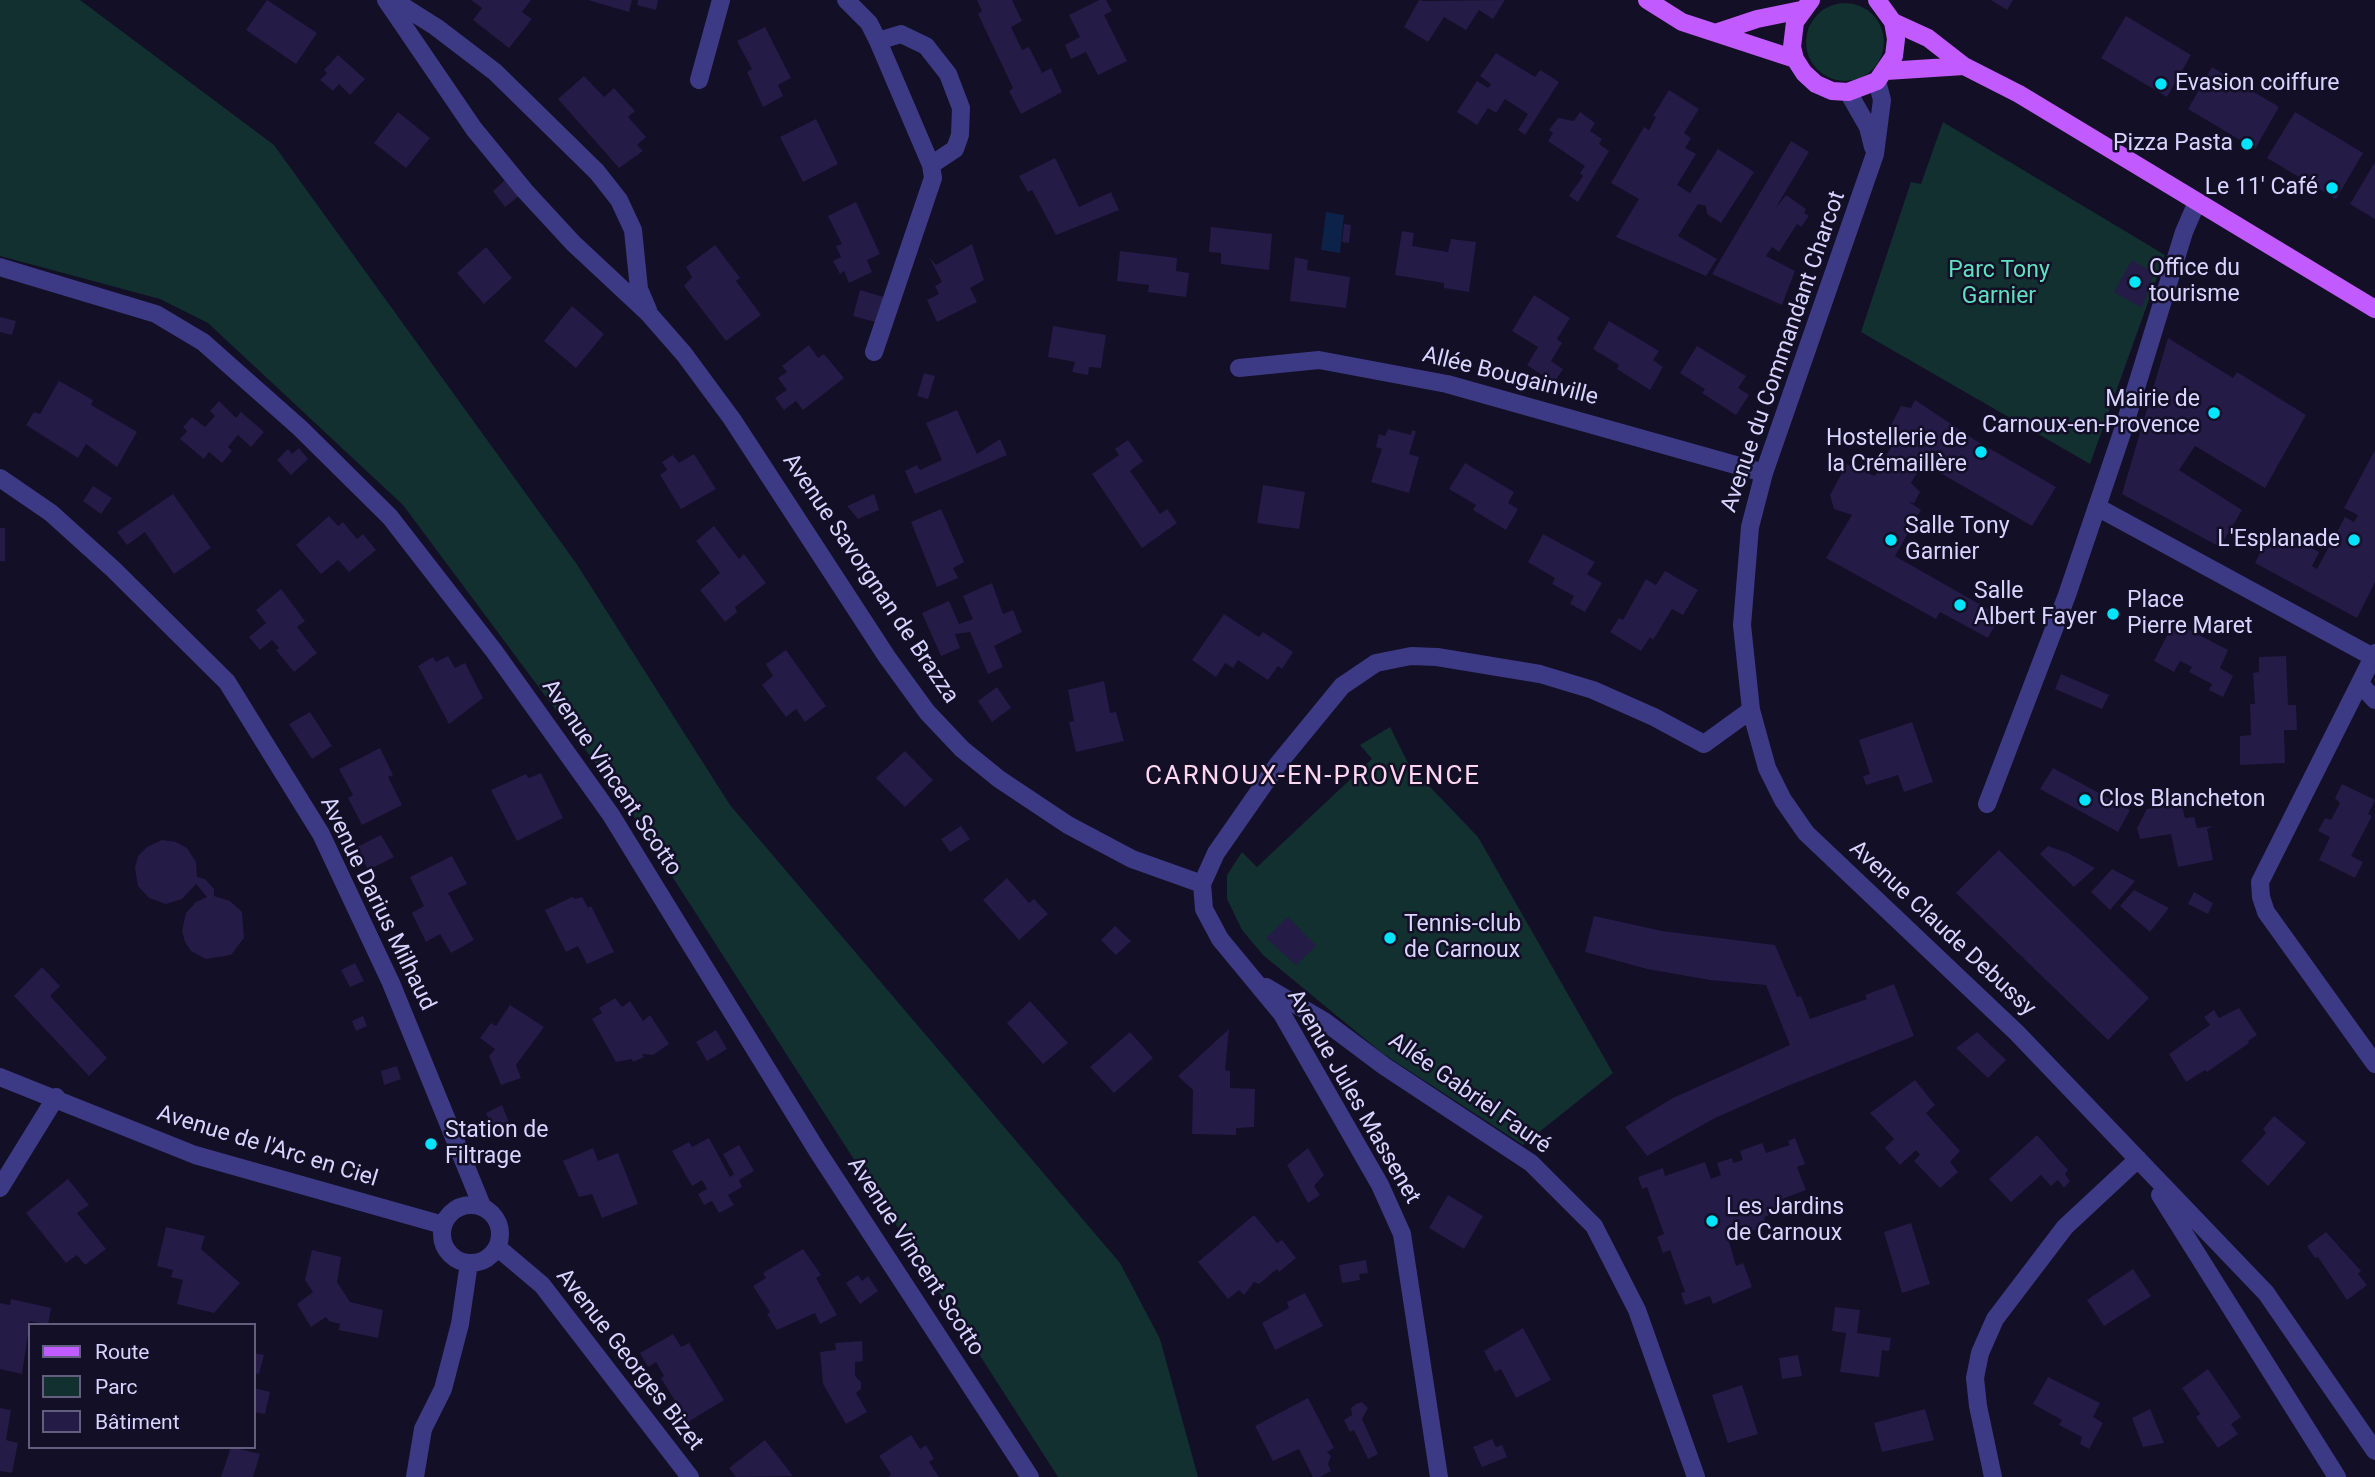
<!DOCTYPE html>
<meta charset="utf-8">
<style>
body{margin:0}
#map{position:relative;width:2375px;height:1477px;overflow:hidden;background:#130f26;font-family:Roboto,sans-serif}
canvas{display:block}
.legend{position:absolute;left:28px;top:1323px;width:228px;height:126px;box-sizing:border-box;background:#130f26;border:2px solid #625e7d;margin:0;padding:9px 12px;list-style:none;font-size:21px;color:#d9d4ff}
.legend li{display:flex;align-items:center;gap:14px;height:35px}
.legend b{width:35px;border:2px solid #625e7d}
</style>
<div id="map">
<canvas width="2375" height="1477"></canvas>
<ul class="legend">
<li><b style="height:9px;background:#c25bff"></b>Route</li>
<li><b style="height:19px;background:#12302f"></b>Parc</li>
<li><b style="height:19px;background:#241b47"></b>Bâtiment</li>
</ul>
</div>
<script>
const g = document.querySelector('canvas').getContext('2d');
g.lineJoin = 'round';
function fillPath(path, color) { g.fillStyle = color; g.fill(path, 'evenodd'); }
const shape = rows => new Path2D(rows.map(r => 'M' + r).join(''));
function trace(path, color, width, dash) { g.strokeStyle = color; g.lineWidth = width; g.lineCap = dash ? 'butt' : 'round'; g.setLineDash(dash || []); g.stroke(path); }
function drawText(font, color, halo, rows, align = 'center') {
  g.font = font + ' Roboto,sans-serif'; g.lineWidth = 5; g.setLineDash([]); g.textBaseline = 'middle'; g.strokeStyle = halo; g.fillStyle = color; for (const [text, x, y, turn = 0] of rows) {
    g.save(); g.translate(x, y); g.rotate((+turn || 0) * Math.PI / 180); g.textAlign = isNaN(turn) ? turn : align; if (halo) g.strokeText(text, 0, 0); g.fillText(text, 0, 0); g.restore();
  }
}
fillPath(shape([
 [0,0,80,0,274,145,576,563,730,805,1120,1263,1160,1339,1198,1477,1058,1477,625,803,403,505,208,323,160,299,0,256],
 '1806 42a39 39 0 1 1 78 0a39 39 0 1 1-78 0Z',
 [1943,122,2165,255,2090,464,1861,332,1911,182,1921,184],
 [1390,727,1409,765,1478,837,1613,1073,1523,1145,1382,1053,1263,955,1242,930,1227,899,1227,875,1242,852,1257,867,1372,759,1360,745]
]), '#12302f');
fillPath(shape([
 [1326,212,1344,215,1340,253,1321,250]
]), '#0c2248');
fillPath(shape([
 [267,0,317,33,296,64,246,30],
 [471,0,531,0,522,12,532,19,509,48,473,20,482,8],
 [588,0,632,0,629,12],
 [638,0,658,0,656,10,637,5],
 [977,0,1012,0,1022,21,1011,27,1022,50,1029,47,1042,73,1051,68,1062,92,1021,114,1009,91,1013,88,978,14,982,11],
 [1099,0,1106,0,1112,11,1104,15,1127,61,1098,75,1086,52,1071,59,1065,45,1080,37,1069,15],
 [1419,0,1424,1,1505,0,1493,19,1479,10,1466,30,1444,17,1428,42,1404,27],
 [1991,0,2013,0,2007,10],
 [2126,16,2191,55,2167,97,2101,58],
 [765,27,791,78,778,85,783,96,763,107,747,72,752,69,737,41],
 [1496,53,1535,77,1540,70,1559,82,1525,135,1518,130,1528,114,1505,99,1496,113,1488,108,1477,125,1457,112,1477,81,1488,88,1491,84,1480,76],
 [338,55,365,79,350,95,339,84,333,91,320,80,327,73,324,70],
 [2212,67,2279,107,2255,149,2188,109],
 [584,76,604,97,614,88,635,111,628,117,646,137,637,145,643,151,619,168,558,99],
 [1669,90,1699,109,1684,133,1691,138,1685,148,1696,154,1677,185,1690,193,1718,149,1754,172,1721,223,1707,214,1706,206,1698,204,1678,236,1717,259,1706,276,1616,237,1639,199,1611,183,1644,127,1649,130,1656,117,1653,116],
 [398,112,430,138,406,168,374,143],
 [1580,112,1595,123,1590,131,1602,139,1599,144,1609,151,1578,202,1569,196,1583,176,1580,173,1585,166,1548,141,1553,133,1549,130,1558,118,1574,121],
 [2295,112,2363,153,2336,199,2267,158],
 [816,119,838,164,803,182,780,137],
 [1791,141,1809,152,1775,209,1786,195,1806,209,1804,213,1809,216,1801,227,1797,224,1779,252,1772,247,1766,256,1795,271,1782,305,1712,274],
 [1055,158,1079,207,1111,192,1119,210,1056,235,1032,190,1028,192,1019,176],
 [2375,162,2375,219,2350,204],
 [505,180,519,196,505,207,493,191],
 [856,202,880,254,867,260,872,272,849,283,844,271,840,274,833,261,841,257,836,246,842,244,828,216],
 [1344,224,1351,225,1349,243,1342,242],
 [1211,227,1272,234,1269,270,1221,264,1221,253,1209,252],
 [1402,231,1414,233,1412,246,1448,252,1451,239,1476,242,1469,292,1444,288,1444,283,1395,275],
 [972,244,984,280,970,288,977,302,937,322,927,300,939,294,935,286,942,282,929,257,936,265],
 [715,245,740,278,736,281,761,315,726,341,684,286,692,277,686,267],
 [486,247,512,278,484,304,457,273],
 [1120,251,1177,258,1176,271,1189,273,1186,297,1148,292,1149,285,1117,281],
 [1295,257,1308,260,1307,270,1350,277,1346,308,1290,301],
 [2132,260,2154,273,2142,308,2114,292],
 [860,290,887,298,879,323,853,316],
 [1534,295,1570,318,1557,339,1562,343,1551,361,1563,369,1554,383,1527,365,1538,347,1512,331],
 [572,306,604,334,576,368,544,341],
 [0,317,16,321,12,335,0,332],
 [1609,321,1659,351,1653,360,1663,367,1650,390,1617,369,1619,365,1593,349],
 [1053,326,1106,335,1101,368,1089,367,1088,375,1072,372,1075,362,1048,357],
 [2168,338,2233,378,2237,372,2306,415,2265,488,2195,446,2179,470,2242,510,2220,547,2122,494],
 [809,345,818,358,824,354,844,378,803,410,796,401,784,410,775,398,787,390,778,378,787,372,782,366],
 [1697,346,1746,376,1738,388,1749,395,1736,415,1702,393,1705,389,1680,373],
 [924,373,935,376,928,399,917,396],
 [59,381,93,400,91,405,137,432,117,467,86,444,78,458,26,425,34,412,40,414],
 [1915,400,1975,440,2056,487,2032,526,1923,463,1911,483,1920,492,1914,503,1909,502,1921,510,1895,556,2000,616,1988,638,1940,612,1936,619,1826,558,1852,515,1834,509,1830,495,1847,464,1875,476,1897,436,1890,433,1890,427,1901,406,1911,408],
 [219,401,236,418,241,412,264,432,251,447,238,435,228,447,232,451,222,463,209,452,204,459,180,439,187,431,183,427,192,417,205,427,215,416,210,411],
 [957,410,977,454,1000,439,1007,455,915,494,905,471,917,465,920,470,942,460,926,423],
 [1388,429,1411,435,1412,430,1416,431,1409,454,1419,457,1409,493,1371,482,1382,449,1376,447,1379,434,1385,436],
 [1128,440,1143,461,1130,471,1160,514,1167,509,1177,523,1142,548,1092,474,1119,455,1115,449],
 [299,448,308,459,291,475,277,460,288,449,292,454],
 [2375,450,2375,582,2357,618,2255,563,2273,528,2319,552,2312,566,2317,569,2345,517,2354,522,2358,515,2344,508],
 [694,454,716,489,681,509,660,475,667,470,662,462,673,455,679,463],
 [1465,463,1514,492,1508,503,1518,509,1506,530,1473,510,1476,505,1449,489],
 [1263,485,1305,492,1299,529,1257,523],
 [93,486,112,498,101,514,83,501],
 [173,494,211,548,174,574,145,532,127,545,117,532],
 [874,494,879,510,867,515,858,519,847,506],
 [941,509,964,562,953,568,958,578,937,587,911,522],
 [329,516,338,526,343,522,357,539,363,534,376,550,349,572,338,560,321,574,296,545],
 [714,526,739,559,744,554,766,583,735,607,737,612,725,622,700,590,720,573,696,541],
 [0,528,5,528,5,561,0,561],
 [1543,534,1595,562,1587,574,1602,583,1585,612,1570,604,1574,596,1552,584,1555,578,1528,562],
 [1665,571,1698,590,1683,615,1672,609,1653,640,1650,637,1641,651,1610,632,1619,618,1623,620,1646,579,1656,585],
 [992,583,1003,614,1013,610,1022,632,994,646,1003,667,988,674,970,632,955,634,960,648,941,656,922,613,949,601,959,624,973,619,963,596],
 [281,589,305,621,297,627,317,653,294,672,276,650,279,648,272,640,260,650,249,637,266,623,256,610],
 [1224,614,1259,637,1263,632,1293,652,1282,669,1278,666,1268,680,1238,660,1233,668,1225,663,1216,677,1192,660],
 [2174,622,2228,650,2220,668,2233,676,2223,697,2209,690,2212,684,2189,672,2192,667,2180,661,2174,672,2154,661],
 [786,650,826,706,805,722,796,709,786,717,762,685,773,676,766,664],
 [448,656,455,668,465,663,483,698,449,724,418,666,433,657,436,662],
 [2286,656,2288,705,2296,705,2297,730,2284,730,2285,763,2240,765,2240,736,2251,735,2250,704,2255,704,2253,673,2259,672,2259,657],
 [2061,674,2109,695,2102,709,2055,689],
 [1104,681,1110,713,1116,712,1124,741,1076,752,1069,722,1074,721,1068,690],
 [997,687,1011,708,992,722,978,701],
 [310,712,332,746,312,759,289,724],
 [1912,722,1933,782,1904,792,1898,775,1866,785,1863,776,1870,774,1859,740],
 [380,748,393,775,388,777,402,805,362,825,348,798,353,795,339,769],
 [905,751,933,780,905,807,876,778],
 [2053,768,2130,810,2118,832,2040,789],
 [541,773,563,818,517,841,491,790,526,774,529,778],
 [2342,784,2375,800,2368,814,2372,816,2351,856,2363,862,2355,878,2319,860,2330,837,2318,831,2325,818,2331,820,2340,803,2335,798],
 [2181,802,2185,818,2194,817,2197,828,2213,826,2207,829,2213,860,2178,867,2171,834,2140,839,2137,828,2147,809],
 [961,826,970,839,950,852,941,839],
 [381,835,394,857,368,870,357,847],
 [162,840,176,842,187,848,196,862,197,877,205,879,214,889,214,896,230,901,242,912,244,938,231,955,206,959,191,951,185,942,182,931,186,913,196,902,207,897,196,884,182,899,166,904,149,898,138,886,135,868,138,856,147,847],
 [2048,846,2068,853,2095,868,2074,887,2040,854],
 [1999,850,2149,998,2108,1040,1956,893],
 [452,856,467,884,448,893,474,940,451,953,440,934,426,942,412,913,424,906,410,877],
 [2112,869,2135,881,2110,910,2091,892],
 [1007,878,1029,903,1034,899,1048,914,1019,940,983,900],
 [2134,890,2169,908,2150,932,2120,906],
 [2194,892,2213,903,2208,914,2188,904],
 [572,897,575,899,582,897,588,908,591,906,614,952,587,964,578,946,566,952,545,910],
 [1594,916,1662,931,1775,945,1797,997,1801,996,1810,1019,1867,999,1865,995,1894,984,1914,1036,1785,1087,1715,1118,1647,1156,1625,1127,1673,1098,1790,1045,1766,985,1710,980,1647,969,1585,952],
 [1288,917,1316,946,1296,965,1266,938],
 [1115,926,1131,941,1116,955,1101,940],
 [355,963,364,981,350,987,341,970],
 [42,967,60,986,50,996,107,1058,89,1076,14,996],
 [615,998,622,1007,630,1001,643,1021,650,1015,669,1044,653,1055,642,1054,644,1057,633,1062,632,1059,616,1062,592,1019,602,1013,599,1008],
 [1030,1001,1068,1043,1043,1064,1007,1023],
 [510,1005,544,1027,516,1065,521,1078,501,1085,489,1056,495,1049,480,1038,491,1023,496,1026],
 [2239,1008,2257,1035,2248,1041,2249,1043,2207,1072,2205,1070,2186,1082,2169,1054,2210,1025,2204,1017,2214,1010,2219,1018],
 [363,1016,367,1026,356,1031,352,1021],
 [1229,1029,1225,1070,1230,1071,1230,1088,1255,1089,1254,1127,1236,1128,1236,1135,1192,1134,1193,1090,1178,1076],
 [716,1030,727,1049,707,1061,696,1042],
 [1130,1032,1153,1058,1114,1093,1090,1067],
 [1977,1032,2006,1060,1988,1078,1956,1048],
 [397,1066,401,1079,384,1085,381,1071],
 [1915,1080,1935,1105,1926,1113,1960,1151,1950,1162,1958,1172,1940,1188,1914,1161,1920,1155,1916,1150,1900,1165,1885,1148,1894,1139,1870,1113],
 [502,1105,512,1130,497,1137,486,1113],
 [2274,1116,2306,1143,2268,1186,2241,1161,2266,1133,2263,1129],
 [2037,1135,2068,1170,2065,1174,2070,1181,2064,1188,2058,1180,2051,1186,2041,1175,2011,1202,1989,1179],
 [709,1138,730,1177,734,1174,723,1154,739,1145,754,1171,739,1180,742,1187,728,1195,734,1205,719,1213,712,1201,704,1205,698,1194,707,1189,702,1180,692,1186,672,1151,689,1142,692,1147],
 [1795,1138,1805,1164,1797,1167,1806,1190,1782,1199,1786,1209,1764,1217,1767,1226,1745,1233,1742,1225,1726,1231,1736,1266,1743,1263,1752,1287,1713,1304,1710,1296,1685,1305,1681,1293,1685,1292,1670,1250,1663,1253,1657,1237,1664,1234,1647,1187,1642,1189,1638,1177,1663,1168,1665,1176,1705,1162,1711,1179,1721,1175,1717,1163,1732,1158,1733,1163,1743,1160,1740,1151,1762,1143,1766,1153,1790,1145,1788,1141],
 [593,1148,598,1161,618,1153,638,1204,602,1218,592,1194,579,1197,563,1161],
 [1308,1148,1324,1175,1314,1186,1320,1195,1308,1203,1287,1165],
 [68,1179,89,1205,77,1213,106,1249,85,1265,77,1255,66,1263,26,1213],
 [1448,1195,1483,1216,1464,1249,1429,1228],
 [1254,1215,1277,1243,1282,1240,1296,1258,1279,1272,1277,1269,1259,1284,1254,1282,1244,1295,1239,1290,1228,1299,1198,1262],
 [1911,1223,1930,1284,1902,1293,1884,1232],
 [166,1227,205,1236,201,1249,240,1283,214,1313,177,1304,183,1280,171,1277,173,1270,157,1266],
 [2326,1232,2361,1271,2358,1274,2367,1285,2347,1300,2318,1257,2315,1258,2307,1246],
 [803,1249,821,1275,816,1278,837,1315,820,1324,815,1313,777,1330,767,1314,770,1312,753,1286,766,1278,763,1273],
 [312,1250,341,1257,337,1282,350,1302,383,1310,378,1338,339,1330,340,1324,329,1321,326,1317,311,1327,297,1304,313,1292,305,1280],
 [1366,1260,1368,1273,1359,1274,1360,1280,1342,1283,1339,1265],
 [2133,1269,2151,1296,2104,1326,2087,1300],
 [858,1275,862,1281,868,1276,878,1291,860,1304,846,1283],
 [1305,1293,1323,1326,1275,1350,1262,1323,1289,1308,1287,1302],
 [11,1299,51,1308,48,1325,30,1321,22,1374,0,1369,0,1303,10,1305],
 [1835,1307,1860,1310,1857,1333,1891,1338,1889,1351,1882,1350,1879,1377,1840,1372,1846,1333,1832,1331],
 [1523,1328,1551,1380,1516,1398,1501,1369,1495,1372,1484,1351],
 [673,1334,681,1347,689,1343,724,1400,688,1422,661,1378,664,1376,656,1362,648,1367,640,1353],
 [862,1341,863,1361,855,1362,855,1376,861,1382,861,1389,856,1393,867,1412,846,1424,823,1384,820,1352,836,1350,835,1343],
 [254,1353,264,1355,259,1374,254,1373],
 [1798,1355,1802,1376,1782,1379,1779,1358],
 [2208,1369,2241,1417,2231,1424,2238,1434,2218,1448,2196,1417,2200,1414,2182,1388],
 [2048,1377,2100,1403,2093,1417,2103,1423,2089,1449,2080,1444,2082,1437,2059,1425,2062,1420,2033,1404],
 [1742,1385,1758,1434,1728,1443,1712,1395],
 [254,1388,270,1392,265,1414,254,1412],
 [1308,1398,1334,1448,1327,1452,1331,1456,1328,1464,1331,1471,1320,1477,1313,1477,1299,1449,1273,1461,1255,1426],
 [1356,1404,1362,1402,1368,1408,1362,1419,1378,1454,1368,1459,1354,1430,1350,1432,1344,1420,1352,1415,1351,1408],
 [0,1408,11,1410,6,1440,18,1443,12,1473,0,1471],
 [1925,1409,1934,1440,1882,1452,1874,1423],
 [2150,1409,2164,1443,2143,1447,2132,1418],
 [911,1435,920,1449,926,1445,934,1459,929,1462,939,1477,888,1477,891,1474,879,1456],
 [1492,1439,1496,1447,1502,1445,1507,1457,1482,1467,1473,1447],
 [765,1440,793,1476,736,1477,729,1468],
 [231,1447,260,1454,253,1477,221,1477]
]), '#241b47');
trace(shape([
 [386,0,474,129,525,191,573,243,649,314,684,354,732,419,887,657,927,712,962,749,999,779,1068,825,1132,859,1202,884],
 [393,0,436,27,495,72,597,172,619,200,633,230,639,289,648,310],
 [846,0,869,23,878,41,931,165,933,178,874,352],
 [878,41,901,34,926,46,948,74,961,108,960,135,955,149,931,165],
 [699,80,721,0],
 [1848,92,1868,127,1873,147],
 [0,267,156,314,203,342,300,428,390,517,494,651,611,815,818,1152,1030,1477],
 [1239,368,1319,360,1447,384,1764,473],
 [0,478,51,513,113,569,227,682,321,834,391,983,482,1206],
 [2097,507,2373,657],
 [2375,653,2260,882,2261,897,2266,912,2375,1064],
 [2360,684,2375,700],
 [1751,710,1767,768,1783,800,1806,833,2017,1033,2266,1293,2375,1451],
 [1987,804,2067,595,2123,430,2184,232,2197,202],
 [1266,987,1324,1021,1384,1066,1531,1163,1594,1226,1637,1310,1696,1477],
 [0,1077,195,1155,443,1225],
 [0,1188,56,1097],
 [2160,1195,2337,1477],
 '442 1234a29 29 0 1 1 58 0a29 29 0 1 1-58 0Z',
 [497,1247,542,1285,690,1477],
 [415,1477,423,1429,443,1389,460,1324,469,1263],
 [1439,1477,1402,1234,1380,1185,1282,1014,1220,939,1204,909,1202,884,1216,853,1278,764,1342,686,1376,663,1411,656,1437,657,1540,674,1593,690,1654,717,1704,744,1751,710,1742,625,1750,527,1764,473,1875,154,1882,100,1877,81],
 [1993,1477,1978,1406,1975,1378,1980,1353,1995,1319,2065,1227,2138,1159]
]), '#3d3a85', 18);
trace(shape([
 [1647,0,1682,22,1795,59],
 [1811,0,1795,22,1792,47,1795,59,1804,73,1816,84,1832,91,1848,92,1877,81,1894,56,1896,39,1893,22,1877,0],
 [1893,22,1928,38,1964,66,2019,94,2375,309],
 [1718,32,1757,19,1801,10],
 [1886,71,1964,66]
]), '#c25bff', 18);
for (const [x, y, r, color] of [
 [2161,84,7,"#00e5ff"],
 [2247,144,7,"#00e5ff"],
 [2332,188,7,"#00e5ff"],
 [2135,282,7,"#00e5ff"],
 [2214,413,7,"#00e5ff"],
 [1981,452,7,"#00e5ff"],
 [1891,540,7,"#00e5ff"],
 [2354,540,7,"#00e5ff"],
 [1960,605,7,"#00e5ff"],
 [2113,614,7,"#00e5ff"],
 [2085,800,7,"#00e5ff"],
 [1390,938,7,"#00e5ff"],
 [431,1144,7,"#00e5ff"],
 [1712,1221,7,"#00e5ff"]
]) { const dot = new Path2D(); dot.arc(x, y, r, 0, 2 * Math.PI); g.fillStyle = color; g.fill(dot); trace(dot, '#130f26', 2.5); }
drawText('23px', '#d9d4ff', '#130f26', [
 ["Evasion coiffure",2175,84],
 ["Pizza Pasta",2233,144,"right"],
 ["Le 11' Café",2318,188,"right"],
 ["Office du",2149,269],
 ["tourisme",2149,295],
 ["Mairie de",2200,400,"right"],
 ["Carnoux-en-Provence",2200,426,"right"],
 ["Hostellerie de",1967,439,"right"],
 ["la Crémaillère",1967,465,"right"],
 ["Salle Tony",1905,527],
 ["Garnier",1905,553],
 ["L'Esplanade",2340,540,"right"],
 ["Salle",1974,592],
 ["Albert Fayer",1974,618],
 ["Place",2127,601],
 ["Pierre Maret",2127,627],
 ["Clos Blancheton",2099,800],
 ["Tennis-club",1404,925],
 ["de Carnoux",1404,951],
 ["Station de",445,1131],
 ["Filtrage",445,1157],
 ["Les Jardins",1726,1208],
 ["de Carnoux",1726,1234]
], 'left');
drawText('23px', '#5fe0c0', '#130f26', [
 ["Parc Tony",1999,271],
 ["Garnier",1999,297]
]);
drawText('23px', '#d9d4ff', '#130f26', [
 ["Avenue du Commandant Charcot",1784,352,-71],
 ["Allée Bougainville",1510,377,14],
 ["Avenue Savorgnan de Brazza",870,579,56],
 ["Avenue Vincent Scotto",611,778,56],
 ["Avenue Darius Milhaud",377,904,64],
 ["Avenue Claude Debussy",1942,929,43],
 ["Allée Gabriel Fauré",1469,1094,35],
 ["Avenue Jules Massenet",1353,1097,60],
 ["Avenue de l'Arc en Ciel",267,1147,17],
 ["Avenue Vincent Scotto",915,1257,57],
 ["Avenue Georges Bizet",629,1360,52]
]);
g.letterSpacing = '2px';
drawText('26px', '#ffd6f0', '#130f26', [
 ["CARNOUX-EN-PROVENCE",1313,777]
]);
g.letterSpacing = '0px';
</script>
